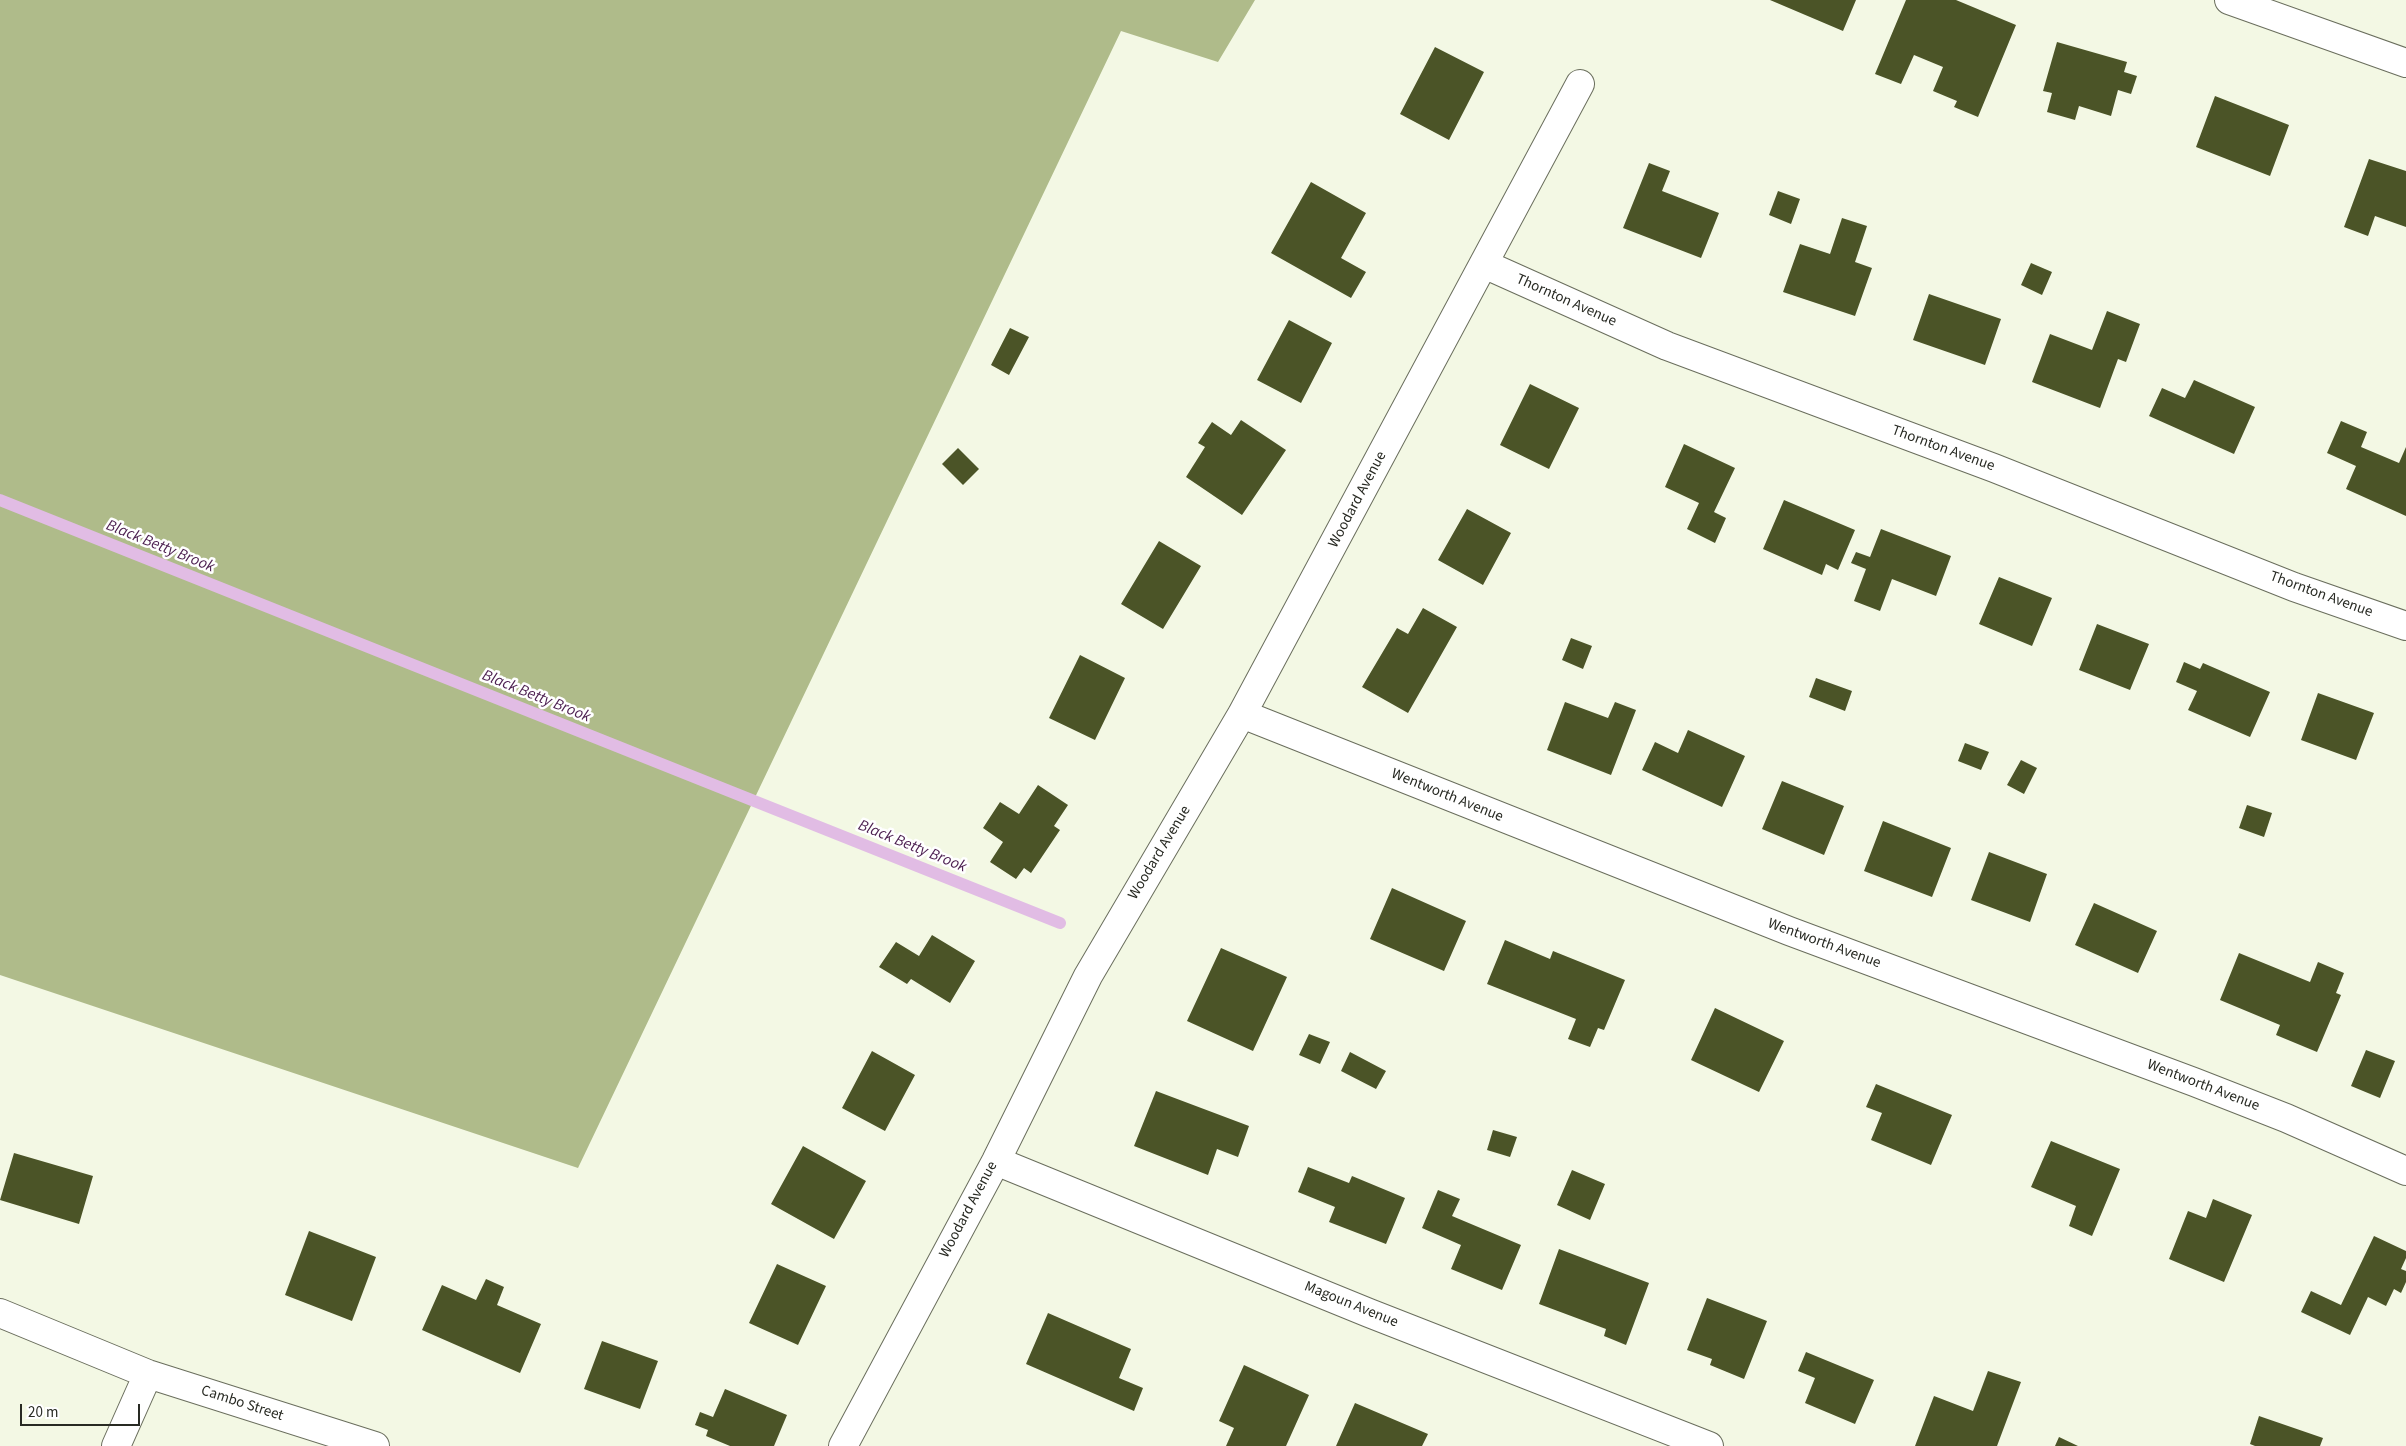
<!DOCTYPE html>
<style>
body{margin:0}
#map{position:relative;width:2406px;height:1446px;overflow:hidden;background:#f3f8e4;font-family:"Source Sans 3",sans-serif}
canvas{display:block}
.scale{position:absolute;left:20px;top:1404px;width:120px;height:22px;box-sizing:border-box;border:2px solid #282a23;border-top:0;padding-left:6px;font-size:15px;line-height:18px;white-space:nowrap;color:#282a23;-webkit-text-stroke:4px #fff;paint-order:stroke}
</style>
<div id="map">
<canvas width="2406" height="1446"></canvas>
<div class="scale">20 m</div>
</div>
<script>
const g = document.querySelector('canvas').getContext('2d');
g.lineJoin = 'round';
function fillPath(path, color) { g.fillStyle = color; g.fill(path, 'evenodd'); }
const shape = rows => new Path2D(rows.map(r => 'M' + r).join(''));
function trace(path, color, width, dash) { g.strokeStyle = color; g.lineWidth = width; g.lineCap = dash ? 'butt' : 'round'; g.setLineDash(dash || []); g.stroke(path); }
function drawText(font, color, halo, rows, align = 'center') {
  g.font = font + ' "Source Sans 3",sans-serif'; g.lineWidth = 5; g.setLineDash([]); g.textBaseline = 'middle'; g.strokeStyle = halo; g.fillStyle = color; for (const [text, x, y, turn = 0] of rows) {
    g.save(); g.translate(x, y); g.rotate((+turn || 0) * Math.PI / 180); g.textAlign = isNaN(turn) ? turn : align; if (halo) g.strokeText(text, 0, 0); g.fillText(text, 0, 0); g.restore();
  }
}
fillPath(shape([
 [0,0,1255,0,1218,62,1121,31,578,1168,0,975]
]), '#afbb8a');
trace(shape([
 [0,500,1060,923]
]), '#e1bce4', 12);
fillPath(shape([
 [1770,0,1856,0,1843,31],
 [1906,0,1956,0,2016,25,1978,117,1954,107,1957,101,1933,91,1943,67,1914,55,1901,84,1875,74],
 [2057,42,2127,62,2124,72,2137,76,2131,94,2118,90,2111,116,2079,106,2075,120,2047,112,2052,93,2043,91],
 [1435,47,1484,72,1449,140,1400,114],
 [2215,96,2289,125,2270,176,2196,147],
 [2369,159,2406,171,2406,227,2375,216,2368,236,2344,227],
 [1649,163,1670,171,1662,191,1719,213,1701,258,1623,228],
 [1311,182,1366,213,1341,258,1366,272,1351,298,1271,253],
 [1778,191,1800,199,1791,224,1769,215],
 [1842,218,1867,226,1855,262,1872,268,1855,316,1783,292,1800,244,1830,254],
 [2031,263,2052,272,2042,295,2021,285],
 [1929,294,2001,319,1985,365,1913,340],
 [2107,311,2140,324,2126,362,2118,359,2100,408,2032,382,2050,334,2092,350],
 [1289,320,1332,343,1301,403,1257,380],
 [1010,328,1029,337,1009,375,991,365],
 [2194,380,2255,407,2234,454,2149,416,2162,388,2185,398],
 [1530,384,1579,408,1549,469,1500,445],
 [1241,420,1286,450,1242,515,1186,477,1205,447,1198,443,1212,422,1231,435],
 [2341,421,2367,432,2361,447,2399,463,2406,447,2406,516,2346,489,2356,466,2327,453],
 [1684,444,1735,468,1714,512,1726,518,1715,543,1687,529,1699,503,1665,487],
 [958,448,979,469,963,485,942,464],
 [1784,500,1855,530,1838,570,1826,564,1822,575,1763,549],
 [1467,509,1511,533,1483,585,1438,560],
 [1881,529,1951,556,1936,596,1892,579,1880,611,1854,601,1866,569,1851,563,1856,552,1870,557],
 [1159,541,1201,566,1163,629,1121,604],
 [1999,577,2052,598,2032,646,1979,624],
 [1423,608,1457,627,1408,713,1362,687,1397,628,1408,634],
 [2097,624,2149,644,2130,690,2079,670],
 [1571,638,1592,646,1583,669,1562,660],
 [1080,655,1125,678,1095,740,1049,718],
 [2184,662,2200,669,2203,663,2270,692,2250,737,2188,710,2197,691,2176,682],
 [1816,678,1852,691,1845,711,1809,697],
 [2318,693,2374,713,2356,760,2301,740],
 [1565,702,1608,718,1615,702,1636,710,1611,775,1547,750],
 [1688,730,1745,756,1722,807,1642,770,1655,742,1678,753],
 [1965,743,1989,752,1981,770,1958,761],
 [2021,760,2037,768,2024,794,2007,785],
 [1782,781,1844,806,1824,855,1762,829],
 [1038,785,1068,805,1054,826,1060,830,1031,873,1024,868,1016,879,990,862,1003,842,983,828,1000,802,1019,814],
 [2247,805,2272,813,2264,837,2239,828],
 [1883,821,1951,848,1932,897,1864,871],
 [1989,852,2047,874,2030,922,1971,900],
 [1392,888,1466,921,1444,971,1370,939],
 [2094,903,2157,931,2138,973,2075,945],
 [932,935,975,961,950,1003,911,979,907,984,879,967,896,942,919,956],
 [1505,940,1550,959,1553,951,1625,980,1604,1030,1598,1028,1590,1047,1568,1039,1576,1019,1487,984],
 [1221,948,1287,977,1253,1051,1187,1021],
 [2239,953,2310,982,2318,962,2344,973,2336,993,2341,995,2317,1052,2276,1035,2280,1025,2220,1000],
 [1715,1008,1784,1041,1759,1092,1691,1060],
 [1309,1034,1330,1042,1320,1064,1299,1055],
 [2366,1050,2395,1061,2380,1098,2351,1086],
 [872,1051,915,1075,885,1131,842,1108],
 [1350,1052,1386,1071,1376,1089,1341,1071],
 [1876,1084,1952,1115,1931,1165,1871,1140,1882,1113,1866,1107],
 [1156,1091,1249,1126,1238,1157,1217,1149,1208,1175,1134,1146],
 [1493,1130,1517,1137,1510,1157,1487,1150],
 [2051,1141,2120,1169,2092,1236,2069,1226,2076,1206,2031,1187],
 [803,1146,866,1181,834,1239,771,1204],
 [14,1153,93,1176,79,1224,0,1200],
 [1308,1167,1349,1183,1352,1176,1405,1198,1386,1244,1329,1222,1335,1207,1298,1192],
 [1572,1170,1605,1184,1590,1220,1557,1205],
 [1438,1190,1460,1199,1452,1216,1521,1245,1502,1290,1451,1269,1461,1245,1422,1228],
 [2213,1199,2252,1215,2224,1282,2169,1259,2188,1211,2206,1218],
 [309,1231,376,1257,352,1321,285,1295],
 [2374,1236,2406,1251,2406,1258,2401,1269,2406,1271,2406,1282,2401,1293,2394,1289,2386,1306,2368,1297,2350,1335,2301,1312,2311,1291,2341,1305],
 [1559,1249,1649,1283,1626,1345,1604,1336,1606,1329,1539,1304],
 [777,1264,826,1286,798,1345,749,1323],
 [486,1279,504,1287,497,1305,541,1324,520,1373,422,1330,442,1285,476,1300],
 [1707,1298,1767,1321,1744,1379,1710,1365,1712,1359,1687,1350],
 [1048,1313,1131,1349,1119,1378,1143,1388,1134,1411,1026,1364],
 [602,1341,658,1361,640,1409,584,1389],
 [1806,1352,1874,1380,1855,1424,1805,1403,1815,1378,1798,1371],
 [1244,1365,1309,1395,1286,1446,1226,1446,1234,1428,1219,1421],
 [1988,1371,2021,1382,1997,1446,1915,1446,1934,1396,1973,1411],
 [725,1389,787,1415,774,1446,730,1446,706,1436,708,1430,695,1425,700,1412,713,1417],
 [1355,1403,1428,1434,1422,1446,1336,1446],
 [2259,1416,2323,1438,2320,1446,2255,1446,2250,1444],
 [2059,1437,2078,1446,2055,1446]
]), '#4b5427');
const minor = shape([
 [2229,0,2406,63],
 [1484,264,1667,346,1994,468,2294,587,2406,626],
 [1242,714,1789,931,2194,1082,2286,1118,2406,1171],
 [996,1161,1369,1313,1709,1446],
 [0,1313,148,1374,375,1446],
 [116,1446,148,1374],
 [843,1446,996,1161,1088,976,1242,714,1580,84]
]);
trace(minor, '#6a6e5d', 30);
trace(minor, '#fff', 28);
drawText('15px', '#282a23', '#fff', [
 ["Thornton Avenue",1566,301,24],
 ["Thornton Avenue",1943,449,20],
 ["Woodard Avenue",1358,500,-62],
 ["Thornton Avenue",2321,595,20],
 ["Wentworth Avenue",1447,796,22],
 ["Woodard Avenue",1160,853,-59],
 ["Wentworth Avenue",1824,944,20],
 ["Wentworth Avenue",2203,1086,21],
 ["Woodard Avenue",969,1210,-62],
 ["Magoun Avenue",1351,1305,22],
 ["Cambo Street",242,1404,18]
]);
drawText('italic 16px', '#4b1e4f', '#fff', [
 ["Black Betty Brook",160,547,22],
 ["Black Betty Brook",536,697,22],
 ["Black Betty Brook",912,847,22]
]);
</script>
